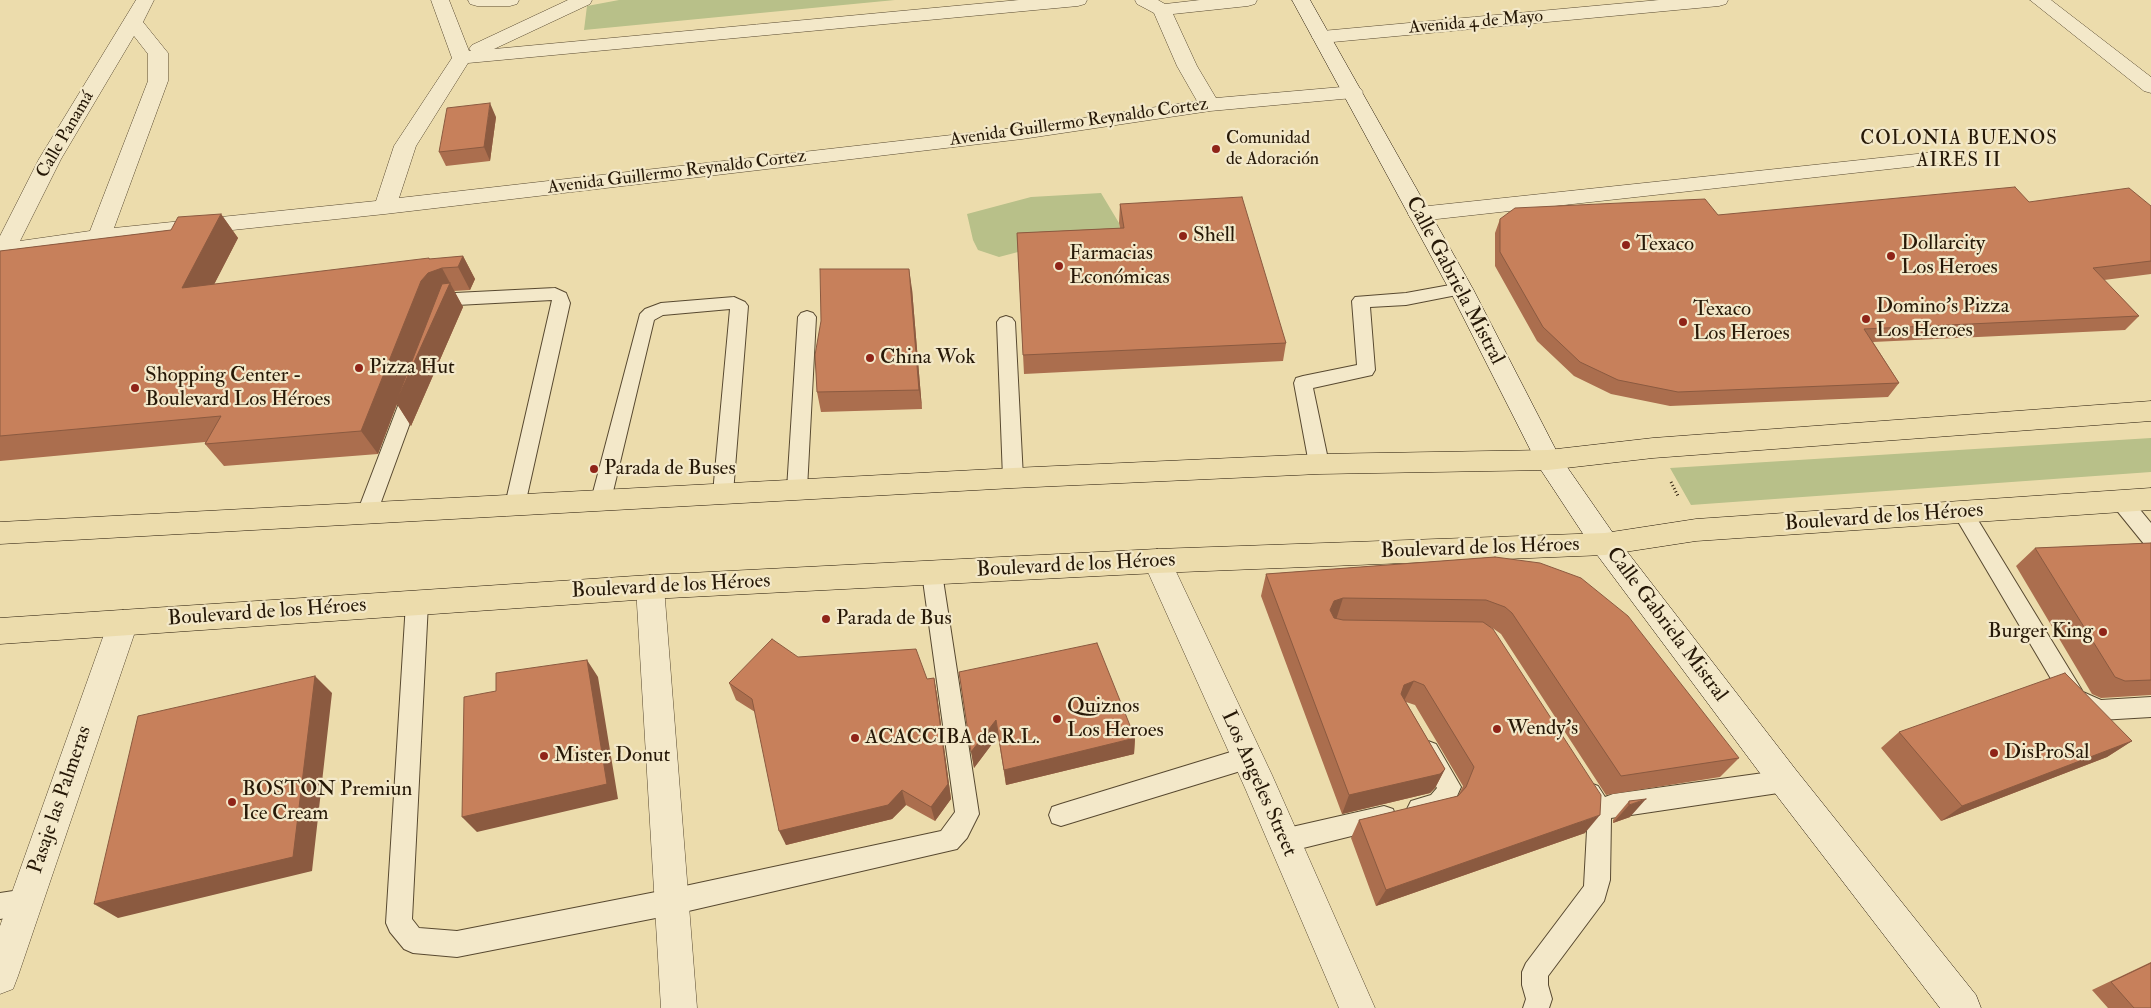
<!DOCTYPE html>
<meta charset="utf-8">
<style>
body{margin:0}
canvas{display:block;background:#ecdcac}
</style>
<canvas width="2151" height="1008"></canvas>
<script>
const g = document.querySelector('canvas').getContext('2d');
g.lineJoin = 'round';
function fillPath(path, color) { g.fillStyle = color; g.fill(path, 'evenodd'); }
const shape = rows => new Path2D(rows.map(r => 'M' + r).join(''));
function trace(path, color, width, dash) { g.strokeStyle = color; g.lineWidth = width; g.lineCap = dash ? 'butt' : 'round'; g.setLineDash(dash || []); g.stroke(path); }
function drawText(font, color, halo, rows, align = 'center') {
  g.font = font + ' "IM FELL Double Pica",serif'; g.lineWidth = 4.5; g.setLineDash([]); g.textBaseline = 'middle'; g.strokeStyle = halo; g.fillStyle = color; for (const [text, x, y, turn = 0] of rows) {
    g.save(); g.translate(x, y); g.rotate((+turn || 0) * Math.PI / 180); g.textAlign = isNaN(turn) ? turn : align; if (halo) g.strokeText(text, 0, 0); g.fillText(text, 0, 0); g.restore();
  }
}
fillPath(shape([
 [619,0,895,0,584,30,587,6],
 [1101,193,1119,223,1124,249,1018,252,999,257,978,250,973,240,967,214,1031,197],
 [2151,438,2151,472,1691,505,1670,468]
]), '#b8c089');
const lane = shape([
 [1461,283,1467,285,1470,289,1467,293,1406,305,1370,307,1375,370,1372,375,1313,388,1329,464,1326,469,1319,471,1312,469,1309,464,1294,383,1296,378,1303,376,1357,365,1352,301,1355,297,1406,293,1461,283],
 [555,288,566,293,570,303,525,505,522,511,515,513,508,511,505,505,552,300,457,305,455,306,447,320,441,322,435,320,432,316,442,298,455,293,555,288],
 [734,297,745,302,748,306,733,493,730,498,723,501,716,498,713,493,730,309,663,315,654,320,611,500,608,506,601,508,594,506,591,500,640,314,645,309,661,303,734,297],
 [807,311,813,313,816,317,807,489,804,494,797,497,790,494,787,489,798,317,801,313,807,311],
 [1006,316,1012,318,1015,322,1023,478,1020,483,1013,486,1006,483,1003,478,997,322,1000,318,1006,316],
 [413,383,420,385,422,390,377,513,374,519,367,521,360,519,357,513,404,390,406,385,413,383],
 [2121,493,2128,495,2151,523,2151,546,2144,544,2114,507,2111,501,2114,495,2121,493],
 [1963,505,1970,507,2083,692,2101,700,2151,697,2151,717,2100,720,2067,706,1953,513,1956,507,1963,505],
 [932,564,939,567,942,573,979,814,967,838,957,849,671,915,457,957,413,953,404,949,390,932,386,923,406,603,409,597,417,594,425,597,428,603,412,919,419,928,457,931,671,889,941,831,955,812,922,573,925,567,932,564],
 [1428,741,1436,744,1461,787,1453,805,1446,813,1419,820,1411,817,1407,809,1411,801,1431,795,1437,788,1416,752,1420,744,1428,741],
 [1247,747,1255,750,1259,758,1255,766,1247,769,1061,826,1052,823,1049,815,1052,807,1061,804,1247,747],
 [1785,770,1793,773,1797,781,1793,789,1785,792,1611,818,1610,880,1604,901,1548,976,1548,985,1552,999,1549,1008,1523,1008,1526,999,1522,985,1522,972,1526,963,1584,886,1588,812,1578,794,1582,786,1590,783,1598,786,1605,797,1613,794,1785,770],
 [1384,806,1393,809,1396,817,1393,825,1384,828,1283,853,1274,849,1271,841,1274,833,1283,829,1384,806],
 [26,889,35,893,39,902,35,911,26,915,0,919,0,893,26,889]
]);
const street = shape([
 [136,0,154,0,143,22,168,53,168,81,114,228,376,201,394,146,452,58,431,0,449,0,469,51,471,51,469,49,472,45,568,0,592,0,590,4,494,49,1019,0,1087,0,1085,4,1078,6,468,63,416,146,399,198,1022,127,1197,101,1177,66,1154,13,1137,4,1135,0,1158,0,1165,4,1200,0,1257,0,1255,4,1248,6,1173,14,1197,66,1216,98,1353,86,1360,88,1363,92,1360,96,1353,98,1210,111,1022,139,385,214,99,244,0,259,0,236,39,159,136,0],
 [134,36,148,54,148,81,90,231,20,241,61,159,134,36],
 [468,0,519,0,517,4,510,6,477,6,470,4,468,0],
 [1659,0,1728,0,1726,4,1719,6,1322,43,1315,41,1312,37,1315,33,1322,31,1659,0],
 [2030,0,2051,0,2151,77,2151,93,2144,91,2030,0],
 [1945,151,1953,152,1956,157,1953,162,1419,221,1411,219,1408,214,1411,209,1419,207,1945,151],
 [1157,549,1167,553,1171,561,1272,775,1375,1008,1339,1008,1245,788,1143,561,1147,553,1157,549],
 [650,575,660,578,664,587,697,1008,661,1008,636,587,640,578,650,575],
 [123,610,133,614,138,623,18,976,13,989,0,994,0,926,108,623,113,614,123,610]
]);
const secondary = shape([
 [1292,0,1310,0,1473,289,1558,454,1615,536,1796,770,1976,995,1981,1008,1940,1008,1774,792,1595,552,1539,467,1449,289,1292,0]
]);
const primary = shape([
 [2151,401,2151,421,1653,458,1548,470,1319,474,1013,488,0,544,0,522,1013,468,1319,454,1548,450,1653,438,2151,401],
 [2151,488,2151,510,1696,541,1605,555,1157,573,650,599,0,644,0,618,650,575,1157,549,1605,533,1696,519,2151,488]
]);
trace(lane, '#584930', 2);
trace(street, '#584930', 1);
trace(secondary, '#261807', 1);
trace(primary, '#261807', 1);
trace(shape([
 [1671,482,1678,496]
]), '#261807', 3, [1, 2.5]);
fillPath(lane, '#f3e8c9');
fillPath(street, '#f3e8c9');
fillPath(secondary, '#f3e8c9');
fillPath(primary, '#ecdcac');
fillPath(shape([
 [496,117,490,161,446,166,439,152],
 [2029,202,2151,206,2151,274,2104,280,2139,316,2125,330,1873,342,1899,383,1888,397,1670,406,1611,394,1574,376,1537,341,1495,266,1495,233,1500,219,1718,215],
 [1120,204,1286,343,1283,361,1024,374,1017,233,1120,228,1119,223],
 [221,214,238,238,214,284,463,256,475,279,470,290,454,291,463,307,411,426,397,404,378,454,224,466,205,444,205,442,0,461,0,251,171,230],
 [912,289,922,409,821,412,817,392],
 [2151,543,2151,695,2101,698,2092,694,2016,566,2035,548],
 [1495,557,1739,758,1720,777,1606,795,1501,634,1494,629,1490,627,1585,833,1376,906,1351,838,1359,820,1458,796,1463,786,1415,705,1406,702,1445,769,1435,788,1430,793,1342,814,1261,596,1266,574],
 [798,657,927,679,934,678,937,695,951,799,935,821,906,805,892,819,786,845,755,712,736,700,729,683],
 [959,672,1135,738,1134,754,1006,785,998,736,974,768],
 [1899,732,2132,741,2107,757,1941,821,1881,748],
 [1629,801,1630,817,1613,823,1613,820],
 [2151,962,2151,1008,2108,1008,2092,990]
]), '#ab6e4e');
fillPath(shape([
 [490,103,496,117,490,161,484,147],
 [221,214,238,238,200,312,182,288],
 [463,256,475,279,470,290,458,267],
 [429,258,436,270,442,268,463,307,411,426,397,404,378,454,361,431,421,281,428,273],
 [909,269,912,289,922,409,919,390],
 [1343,598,1336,620,1328,622,1330,610,1334,601],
 [587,660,598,677,618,799,477,832,462,817],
 [315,676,332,693,312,871,118,918,94,904],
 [934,678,937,695,951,799,935,821,931,807],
 [1414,681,1404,701,1395,705,1404,685],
 [996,720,998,736,974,768,971,752],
 [1135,738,1134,754,1006,785,1004,770],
 [2132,741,2107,757,1941,821,1962,806],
 [1445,769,1435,788,1430,793,1342,814,1349,795],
 [902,790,906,805,892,819,786,845,779,831],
 [1646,799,1630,817,1613,823,1629,805],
 [1600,815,1585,833,1376,906,1386,890]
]), '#8b5a40');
const building = shape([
 [490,103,484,147,439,152,447,108,490,103],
 [2015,187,2029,202,2129,188,2151,206,2151,261,2093,268,2139,316,1864,329,1899,383,1678,392,1618,380,1580,362,1543,327,1500,252,1500,219,1515,208,1705,199,1718,215,2015,187],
 [1242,197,1286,343,1023,355,1017,233,1124,228,1120,204,1242,197],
 [221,214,182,288,429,258,429,259,463,256,458,267,442,268,428,273,421,281,361,431,205,444,221,416,0,436,0,251,171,230,178,217,221,214],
 [820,269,909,269,919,390,817,392,815,355,821,321,820,269],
 [450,283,396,402,442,284,450,283],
 [2151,543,2151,680,2125,681,2115,677,2035,548,2151,543],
 [1495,557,1540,563,1581,578,1628,616,1739,758,1621,776,1512,613,1505,607,1486,600,1343,598,1334,601,1330,610,1334,618,1343,620,1483,622,1493,629,1601,795,1600,815,1386,890,1359,820,1458,796,1466,787,1474,767,1424,685,1414,681,1404,685,1401,694,1445,769,1440,774,1349,795,1266,574,1495,557],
 [772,639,798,657,916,649,927,679,934,678,948,784,931,807,902,790,888,805,779,831,752,699,729,683,772,639],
 [1097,643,1135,738,1004,770,996,720,971,752,959,672,1097,643],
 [587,660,607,784,462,817,464,697,496,691,496,673,587,660],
 [2065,673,2132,741,1962,806,1899,732,2065,673],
 [315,676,293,857,94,904,138,716,315,676],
 [1646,799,1629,805,1629,801,1646,799],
 [2151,963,2151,1008,2134,1008,2111,982,2151,963]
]);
fillPath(building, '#c7805b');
trace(building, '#8b5a40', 1);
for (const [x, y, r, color] of [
 [1216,149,5,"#8f2418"],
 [1183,236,5,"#8f2418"],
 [1626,245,5,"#8f2418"],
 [1891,256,5,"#8f2418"],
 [1059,266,5,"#8f2418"],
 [1866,319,5,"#8f2418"],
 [1683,322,5,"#8f2418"],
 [870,358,5,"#8f2418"],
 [359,368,5,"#8f2418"],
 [135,388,5,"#8f2418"],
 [594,469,5,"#8f2418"],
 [826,619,5,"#8f2418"],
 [2103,632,5,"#8f2418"],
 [1057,719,5,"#8f2418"],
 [1497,729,5,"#8f2418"],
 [855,738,5,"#8f2418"],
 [1994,753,5,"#8f2418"],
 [544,756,5,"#8f2418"],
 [232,802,5,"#8f2418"]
]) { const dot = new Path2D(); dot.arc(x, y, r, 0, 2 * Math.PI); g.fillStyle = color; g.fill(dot); trace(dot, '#f3e8c9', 2); }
drawText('18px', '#261807', '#f3e8c9', [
 ["Avenida 4 de Mayo",1476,23,-5],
 ["Avenida Guillermo Reynaldo Cortez",1079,123,-8],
 ["Calle Panamá",66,135,-60],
 ["Avenida Guillermo Reynaldo Cortez",677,173,-7]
]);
drawText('18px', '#261807', '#f3e8c9', [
 ["Comunidad",1226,139],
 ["de Adoración",1226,160]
], 'left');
g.letterSpacing = '1px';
drawText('19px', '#261807', '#f3e8c9', [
 ["COLONIA BUENOS",1959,140],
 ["AIRES II",1959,162]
]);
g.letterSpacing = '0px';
drawText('21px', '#261807', '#f3e8c9', [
 ["Shell",1193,236],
 ["Dollarcity",1901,244],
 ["Los Heroes",1901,268],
 ["Texaco",1636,245],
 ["Farmacias",1069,254],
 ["Económicas",1069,278],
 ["Domino's Pizza",1876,307],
 ["Los Heroes",1876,331],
 ["Texaco",1693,310],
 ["Los Heroes",1693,334],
 ["China Wok",880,358],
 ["Pizza Hut",369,368],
 ["Shopping Center -",145,376],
 ["Boulevard Los Héroes",145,400],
 ["Parada de Buses",604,469],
 ["Parada de Bus",836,619],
 ["Burger King",2093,632,"right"],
 ["Quiznos",1067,707],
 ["Los Heroes",1067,731],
 ["Wendy's",1507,729],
 ["ACACCIBA de R.L.",865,738],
 ["DisProSal",2004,753],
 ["Mister Donut",554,756],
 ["BOSTON Premiun",242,790],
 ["Ice Cream",242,814]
], 'left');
drawText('21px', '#261807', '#f3e8c9', [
 ["Calle Gabriela Mistral",1454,281,62],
 ["Boulevard de los Héroes",1884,518,-4],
 ["Boulevard de los Héroes",1480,549,-2],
 ["Boulevard de los Héroes",1076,566,-3],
 ["Boulevard de los Héroes",671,587,-3],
 ["Boulevard de los Héroes",267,613,-4],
 ["Calle Gabriela Mistral",1666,625,53],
 ["Los Angeles Street",1258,784,66],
 ["Pasaje las Palmeras",61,800,-71]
]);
</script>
